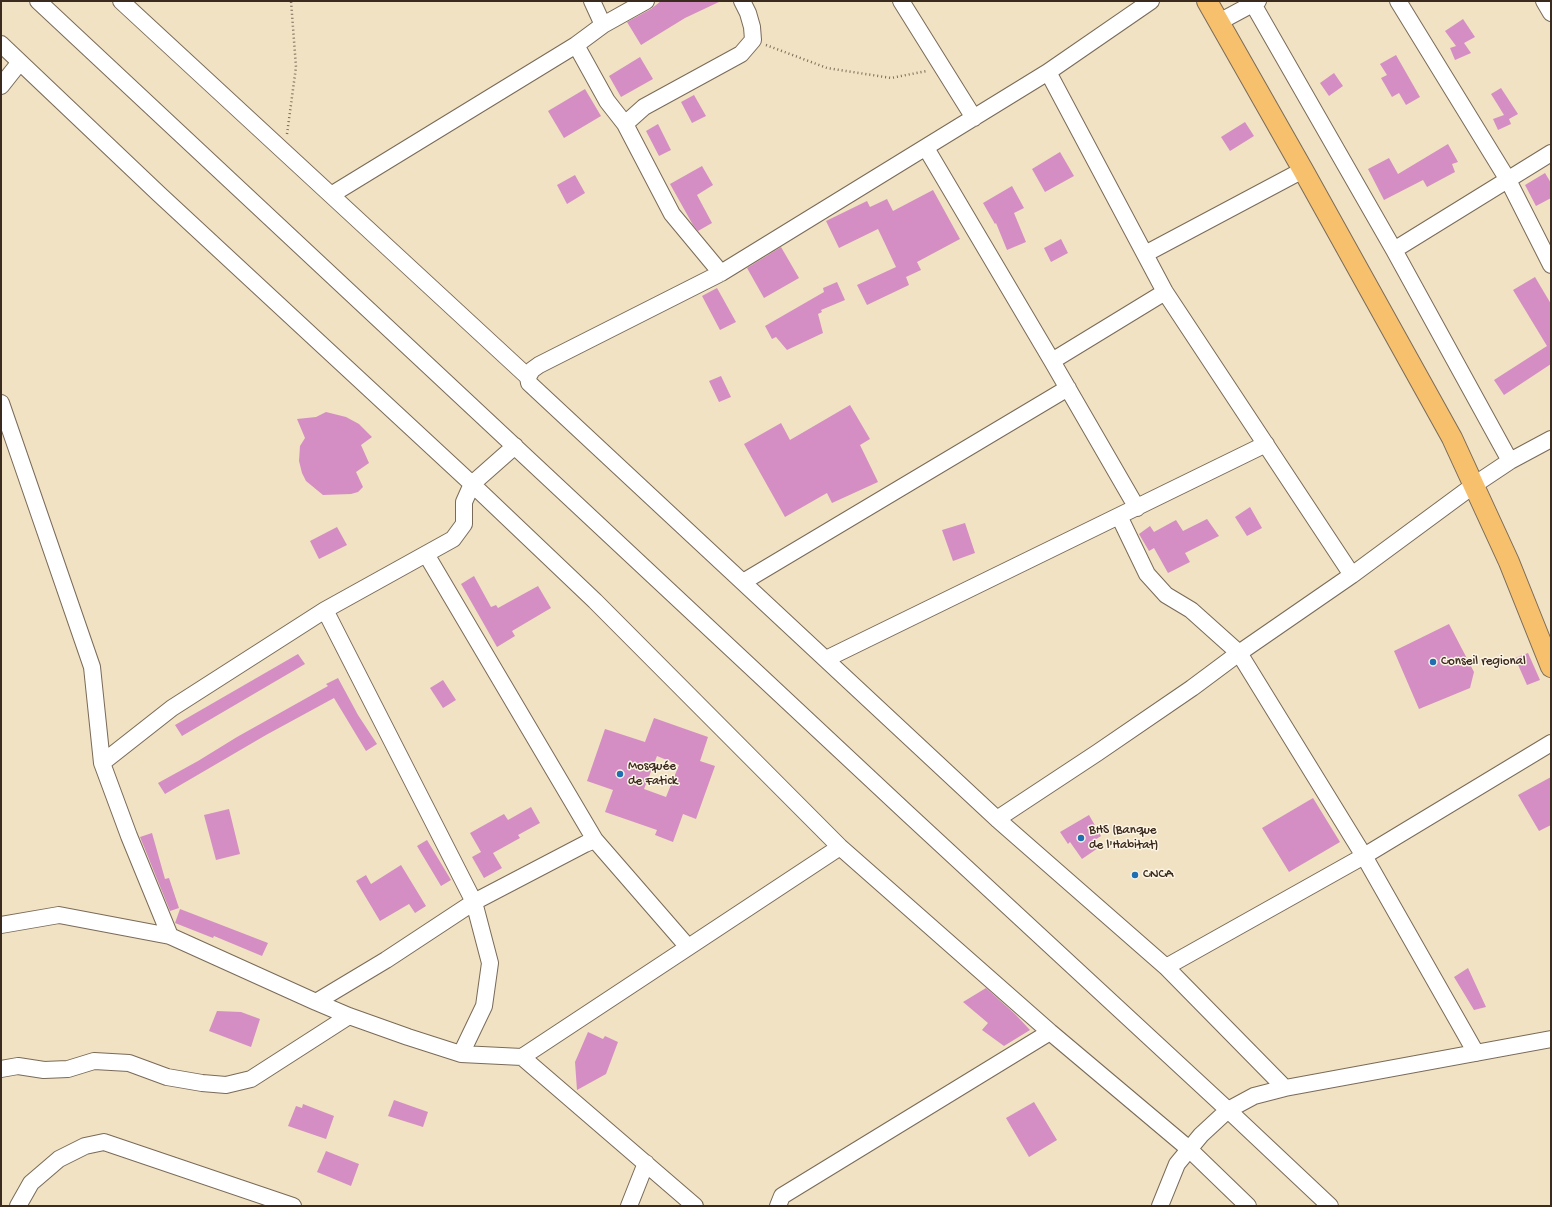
<!DOCTYPE html>
<meta charset="utf-8">
<style>
body{margin:0}
#map{position:relative;width:1552px;height:1207px;overflow:hidden;background:#f0e2c3;font-family:"Gochi Hand",sans-serif}
canvas{display:block}
.frame{position:absolute;inset:0;border:2px solid #3b2a1e;pointer-events:none}
</style>
<div id="map">
<canvas width="1552" height="1207"></canvas>
<div class="frame"></div>
</div>
<script>
const g = document.querySelector('canvas').getContext('2d');
g.lineJoin = 'round';
function fillPath(path, color) { g.fillStyle = color; g.fill(path, 'evenodd'); }
const shape = rows => new Path2D(rows.map(r => 'M' + r).join(''));
function trace(path, color, width, dash) { g.strokeStyle = color; g.lineWidth = width; g.lineCap = dash ? 'butt' : 'round'; g.setLineDash(dash || []); g.stroke(path); }
function drawText(font, color, halo, rows, align = 'center') {
  g.font = font + ' "Gochi Hand",sans-serif'; g.lineWidth = 3; g.setLineDash([]); g.textBaseline = 'middle'; g.strokeStyle = halo; g.fillStyle = color; for (const [text, x, y, turn = 0] of rows) {
    g.save(); g.translate(x, y); g.rotate((+turn || 0) * Math.PI / 180); g.textAlign = isNaN(turn) ? turn : align; if (halo) g.strokeText(text, 0, 0); g.fillText(text, 0, 0); g.restore();
  }
}
fillPath(shape([
 [661,1,721,1,685,18,641,45,627,22,651,9],
 [1463,19,1475,37,1464,43,1471,53,1455,60,1450,48,1456,46,1445,31],
 [1396,55,1420,97,1406,105,1399,93,1392,97,1381,78,1387,75,1380,64],
 [640,57,653,79,621,97,609,76],
 [1334,73,1343,86,1329,96,1320,83],
 [1501,88,1518,114,1509,119,1511,124,1498,130,1493,119,1504,115,1491,94],
 [585,89,601,116,564,138,548,111],
 [694,95,706,116,692,123,681,102],
 [1245,122,1254,136,1230,151,1221,137],
 [658,124,671,150,659,156,646,131],
 [1448,144,1458,162,1452,164,1455,172,1427,187,1423,180,1384,200,1368,169,1389,158,1398,174],
 [1060,152,1074,176,1045,192,1032,169],
 [702,166,713,185,697,195,712,223,698,231,693,225,670,184],
 [1545,173,1551,183,1551,198,1536,206,1525,185],
 [575,175,585,193,567,204,557,185],
 [1012,186,1024,208,1014,213,1026,242,1007,250,996,223,995,224,983,203],
 [933,190,960,239,917,262,921,270,906,277,909,285,867,305,857,285,896,267,878,229,839,248,826,221,867,201,870,207,887,199,893,211],
 [1061,239,1068,253,1051,262,1044,248],
 [781,247,799,278,764,298,747,268],
 [1535,277,1551,304,1551,364,1504,395,1494,380,1547,346,1513,290],
 [837,282,845,300,821,310,822,312,818,314,823,333,787,350,776,337,772,339,765,326,824,292,823,288],
 [717,288,736,322,720,330,702,296],
 [721,376,731,397,719,402,709,381],
 [850,405,870,439,860,445,878,482,832,503,827,493,785,517,744,444,781,423,790,440],
 [326,412,346,417,359,424,372,437,361,445,369,463,356,472,363,487,358,492,351,494,323,495,306,481,302,473,299,461,300,446,305,438,297,419,316,417],
 [1250,507,1262,528,1247,536,1235,517],
 [1207,519,1219,536,1185,553,1190,562,1168,573,1154,548,1149,551,1139,534,1150,526,1154,532,1176,520,1183,531],
 [965,523,975,553,953,561,942,530],
 [337,527,347,545,319,559,310,541],
 [474,576,491,607,496,605,498,608,538,586,551,608,512,631,515,636,497,647,461,584],
 [1449,624,1474,672,1470,688,1419,709,1394,651],
 [1528,653,1540,680,1527,685,1515,658],
 [298,654,305,664,182,736,175,725],
 [338,678,358,715,377,744,366,751,334,698,266,735,165,794,158,783,198,761,237,737,328,686,326,684],
 [443,680,456,700,443,708,430,688],
 [654,718,708,737,700,761,715,766,696,819,683,814,673,842,655,835,657,830,605,812,613,790,587,781,605,729,645,742],
 [657,756,679,765,666,797,644,789],
 [1551,777,1551,825,1539,831,1518,795],
 [1313,798,1340,842,1289,872,1262,828],
 [531,807,540,823,518,835,520,838,493,853,502,868,484,878,472,857,481,852,470,833,504,814,508,820],
 [229,809,240,854,216,860,204,815],
 [1089,815,1101,836,1093,841,1098,848,1082,859,1070,842,1068,844,1060,832],
 [152,833,165,879,169,878,179,908,170,911,140,837],
 [427,840,451,880,441,886,417,846],
 [401,865,426,906,415,913,409,904,380,921,356,881,366,875,371,884],
 [180,909,268,943,262,956,214,936,213,938,175,923],
 [1468,968,1486,1007,1474,1010,1454,977],
 [986,988,1015,1014,1030,1030,1004,1046,982,1030,988,1023,963,1002],
 [217,1011,241,1012,260,1019,251,1047,209,1031],
 [588,1032,603,1039,605,1036,618,1042,606,1074,577,1090,575,1062],
 [394,1100,428,1112,423,1127,388,1116],
 [1034,1102,1057,1140,1029,1157,1006,1118],
 [303,1104,334,1116,326,1139,288,1126,296,1106,302,1108],
 [326,1151,359,1164,351,1186,317,1172]
]), '#d48ec3');
const minor = shape([
 [38,1,907,813,1228,1110,1330,1206],
 [121,1,528,377,529,383,997,819,1166,967,1285,1088],
 [592,1,603,25],
 [901,1,974,118],
 [1398,1,1508,180,1551,265],
 [1544,1,1551,13],
 [1253,4,1394,250,1510,461],
 [1219,22,1258,1],
 [1,44,159,194,472,484,595,601,840,847,1050,1032,1189,1149,1248,1206],
 [1048,72,1165,292,1352,575],
 [1,86,20,62],
 [625,124,607,101,576,45,603,25,646,1],
 [926,148,1052,361,1137,508],
 [331,195,576,45],
 [1394,250,1551,153],
 [1145,254,1303,170],
 [721,273,672,214,625,124,644,107,741,54,753,40,752,27,748,13,742,1],
 [1052,361,1165,292],
 [528,377,532,370,539,365,721,273,1048,72,1151,1],
 [1,403,92,667,102,763,129,836,170,936],
 [1119,516,1147,574,1166,595,1191,610,1239,653,1364,856,1551,743],
 [426,554,595,840,688,947],
 [743,582,1068,388],
 [325,610,474,902,490,963,484,1006,461,1054],
 [826,659,1266,444],
 [102,763,172,708,325,610,453,539,464,524,464,502,472,484,515,446],
 [997,819,1097,753,1192,688,1239,653,1352,575,1474,485,1510,461,1551,439],
 [1,925,59,915,170,936,316,1002,349,1016,408,1037,461,1054,522,1057,840,847],
 [1166,967,1364,856,1476,1053],
 [316,1002,386,960,474,902,585,844,595,840],
 [522,1057,695,1206],
 [1,1069,18,1066,44,1070,68,1069,94,1061,129,1063,167,1077,202,1083,226,1085,251,1079,349,1016],
 [18,1206,31,1183,59,1159,85,1146,104,1142,293,1206],
 [629,1206,646,1163],
 [778,1206,782,1196,1050,1032],
 [1160,1206,1177,1164,1201,1135,1228,1110,1254,1096,1285,1088,1551,1039]
]);
const major = shape([
 [1207,1,1303,170,1452,438,1509,562,1551,667]
]);
trace(minor, '#7a6a58', 18);
trace(major, '#7a6a58', 22);
trace(shape([
 [766,45,827,68,891,78,927,71],
 [287,134,296,67,291,1]
]), '#7a6a58', 2.5, [1, 3]);
trace(minor, '#fff', 16);
trace(major, '#f7c06c', 20);
for (const [x, y, r, color] of [
 [1433,662,4,"#1f6fb2"],
 [620,774,4,"#1f6fb2"],
 [1081,838,4,"#1f6fb2"],
 [1135,875,4,"#1f6fb2"]
]) { const dot = new Path2D(); dot.arc(x, y, r, 0, 2 * Math.PI); g.fillStyle = color; g.fill(dot); trace(dot, '#fcf5e5', 1.5); }
drawText('13px', '#3b2a1e', '#fcf5e5', [
 ["Conseil regional",1441,662],
 ["Mosquée",628,767],
 ["de Fatick",628,782],
 ["BHS (Banque",1089,831],
 ["de l'Habitat)",1089,846],
 ["CNCA",1143,875]
], 'left');
</script>
